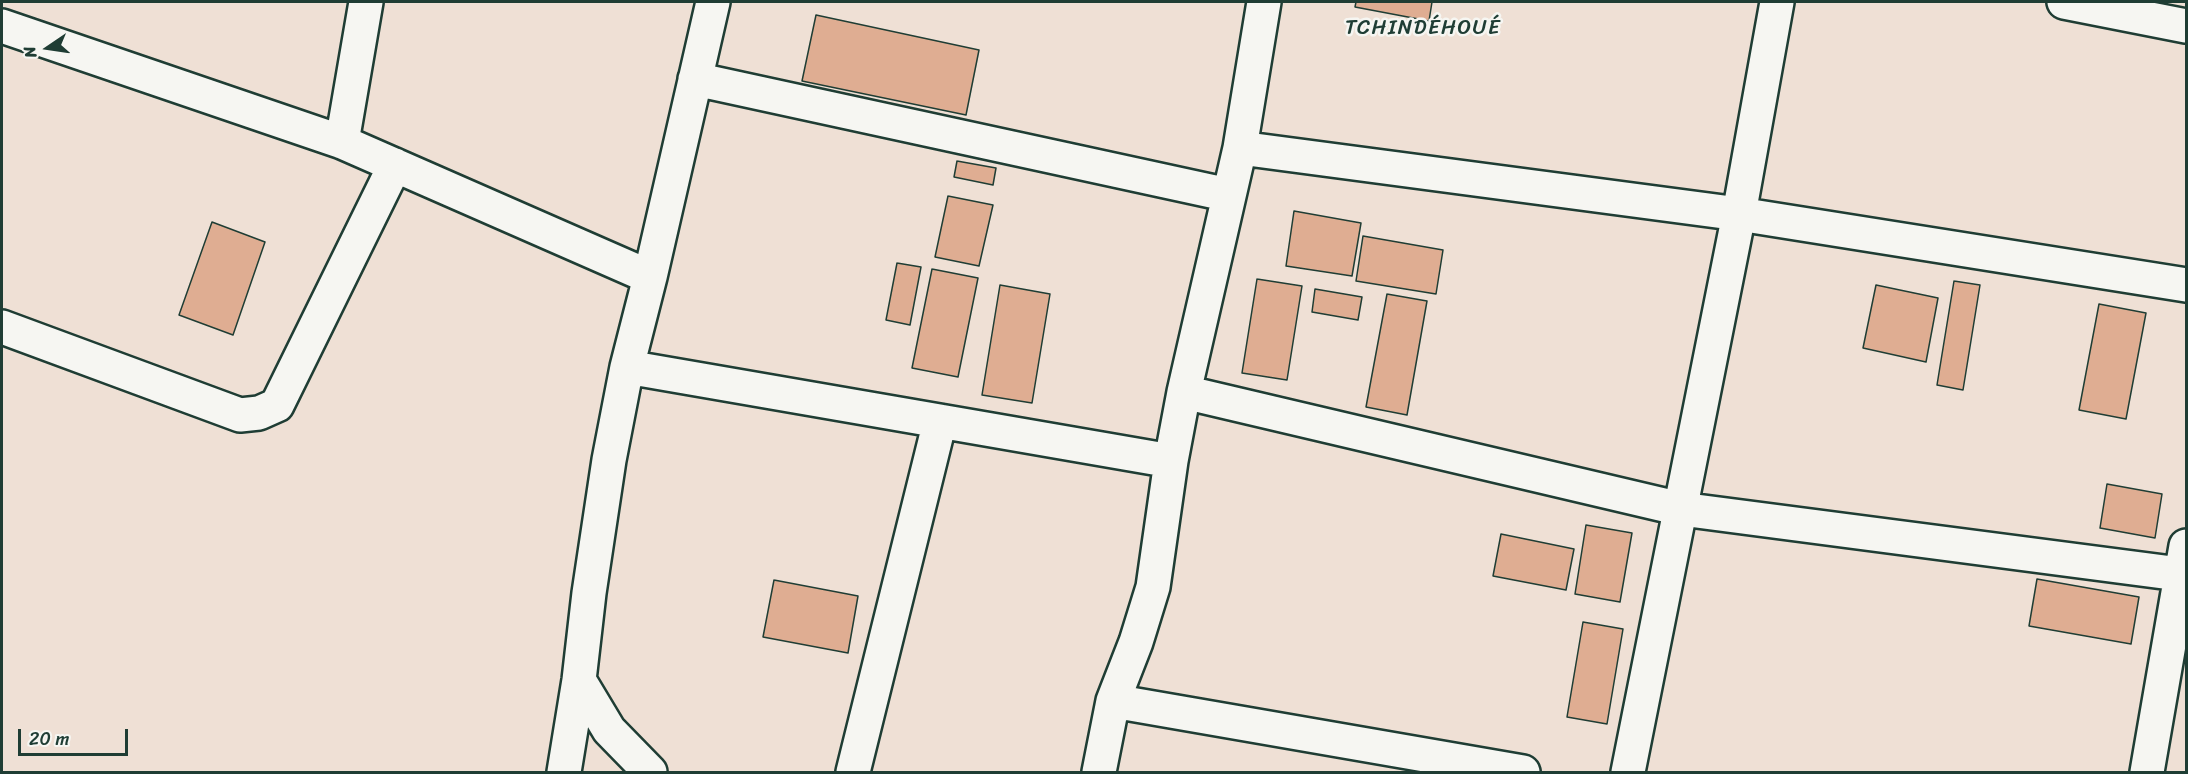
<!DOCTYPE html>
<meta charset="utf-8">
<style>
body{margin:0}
#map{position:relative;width:2188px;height:774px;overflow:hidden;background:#efe0d5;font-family:Sriracha,sans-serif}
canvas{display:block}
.frame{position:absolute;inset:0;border:3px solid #1f3d34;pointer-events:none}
.north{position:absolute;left:18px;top:18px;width:60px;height:60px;-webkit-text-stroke:4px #f6f6f2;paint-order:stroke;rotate:257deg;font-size:16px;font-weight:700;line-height:24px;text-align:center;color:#1f3d34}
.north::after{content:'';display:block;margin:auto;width:21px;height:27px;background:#1f3d34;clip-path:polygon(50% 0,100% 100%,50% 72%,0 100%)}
.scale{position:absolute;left:18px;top:729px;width:110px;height:27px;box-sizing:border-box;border:3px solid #1f3d34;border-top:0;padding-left:8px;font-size:18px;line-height:21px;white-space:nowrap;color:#1f3d34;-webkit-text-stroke:4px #f6f6f2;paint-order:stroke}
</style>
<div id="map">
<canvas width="2188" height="774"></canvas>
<div class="frame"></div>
<div class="north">N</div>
<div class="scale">20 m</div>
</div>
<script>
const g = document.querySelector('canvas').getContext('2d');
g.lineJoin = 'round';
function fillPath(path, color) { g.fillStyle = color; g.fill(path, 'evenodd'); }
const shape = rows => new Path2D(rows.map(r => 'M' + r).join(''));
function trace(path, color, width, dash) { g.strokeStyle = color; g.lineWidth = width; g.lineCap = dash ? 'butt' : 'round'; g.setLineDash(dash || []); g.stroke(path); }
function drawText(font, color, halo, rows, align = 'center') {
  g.font = font + ' Sriracha,sans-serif'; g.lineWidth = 5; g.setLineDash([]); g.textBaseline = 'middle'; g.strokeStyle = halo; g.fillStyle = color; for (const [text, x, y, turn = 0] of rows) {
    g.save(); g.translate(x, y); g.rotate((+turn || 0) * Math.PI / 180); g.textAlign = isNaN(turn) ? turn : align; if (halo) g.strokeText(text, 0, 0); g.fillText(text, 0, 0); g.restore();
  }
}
const building = shape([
 [1356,2,1432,2,1429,21,1355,7,1356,2],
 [816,15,979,50,966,115,802,81,816,15],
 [957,161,996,168,993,185,954,177,957,161],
 [948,196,993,205,979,266,935,257,948,196],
 [1294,211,1361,223,1352,276,1286,266,1294,211],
 [212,222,265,242,233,335,179,315,212,222],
 [1363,236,1443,250,1436,294,1356,281,1363,236],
 [897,263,921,267,910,325,886,320,897,263],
 [932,269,978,278,958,377,912,368,932,269],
 [1257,279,1302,286,1287,380,1242,373,1257,279],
 [1954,281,1980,285,1963,390,1937,385,1954,281],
 [1000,285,1050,294,1032,403,982,395,1000,285],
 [1876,285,1938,298,1926,362,1863,348,1876,285],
 [1315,289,1362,297,1358,320,1312,312,1315,289],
 [1387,294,1427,301,1407,415,1366,407,1387,294],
 [2099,304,2146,313,2126,419,2079,410,2099,304],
 [2107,484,2162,494,2155,538,2100,528,2107,484],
 [1586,525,1632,533,1620,602,1575,594,1586,525],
 [1501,534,1574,549,1566,590,1493,576,1501,534],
 [2037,579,2139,597,2131,644,2029,626,2037,579],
 [774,580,858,596,848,653,763,637,774,580],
 [1583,622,1623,629,1607,724,1567,717,1583,622]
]);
fillPath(building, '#dfad92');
trace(building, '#1f3d34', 1.5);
const minor = shape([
 [2064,2,2186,26],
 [2,26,342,142,650,277],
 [695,79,1229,195],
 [342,142,366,2],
 [1240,148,1739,214,2186,285],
 [2,327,240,415,259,413,277,405,395,165],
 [627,367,1171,461],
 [1184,392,1681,509,2186,575],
 [579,680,609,730,650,772],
 [1113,701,1523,772],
 [564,772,579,680,589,593,609,460,627,367,650,277,713,2],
 [853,772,940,421],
 [1099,772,1113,701,1136,642,1153,587,1171,461,1184,392,1240,148,1264,2],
 [1628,772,1739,214,1777,2],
 [2147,772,2186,546]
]);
trace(minor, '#1f3d34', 38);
trace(minor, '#f6f6f2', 33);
g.letterSpacing = '1.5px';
drawText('21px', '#1f3d34', '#f6f6f2', [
 ["TCHINDÉHOUÉ",1423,29]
]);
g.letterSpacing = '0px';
</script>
